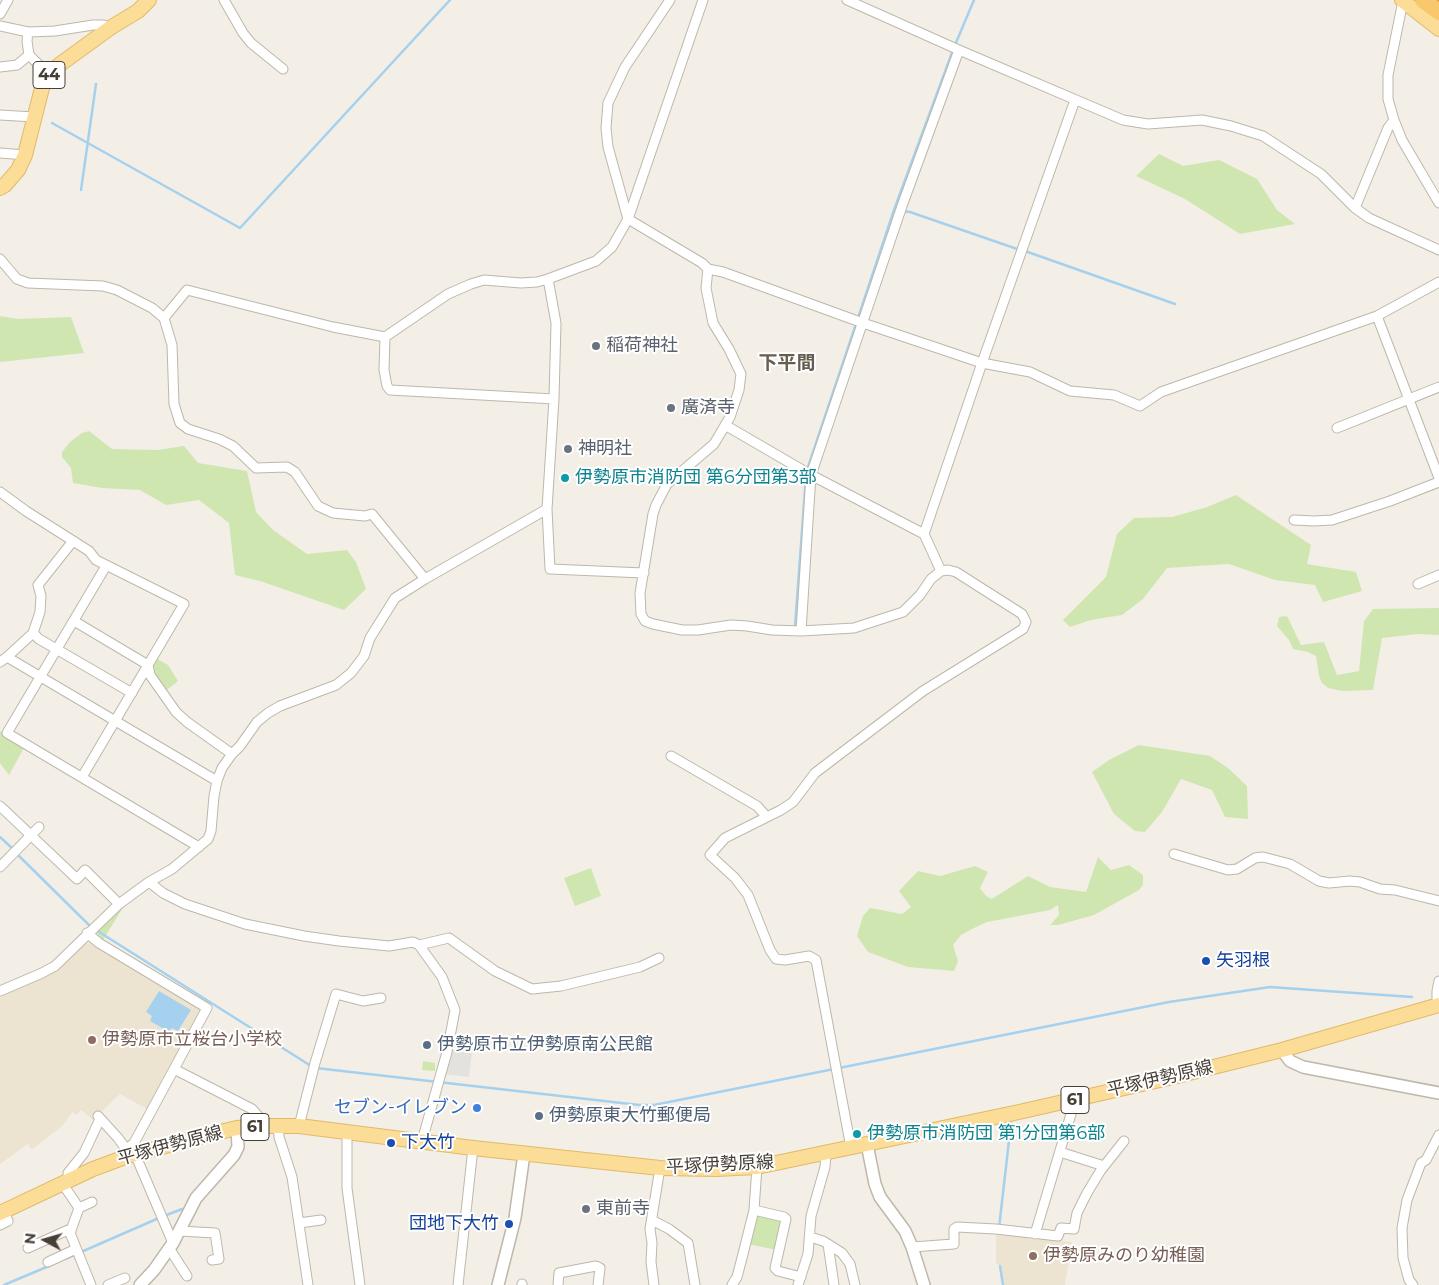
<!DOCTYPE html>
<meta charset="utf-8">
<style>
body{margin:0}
#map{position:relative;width:1439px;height:1285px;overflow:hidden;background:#f3efe7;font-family:Montserrat,sans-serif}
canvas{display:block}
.north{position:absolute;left:20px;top:1215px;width:50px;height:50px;-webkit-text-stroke:4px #fff;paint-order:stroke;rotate:276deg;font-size:14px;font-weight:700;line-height:20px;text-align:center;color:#463f36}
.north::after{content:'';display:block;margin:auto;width:18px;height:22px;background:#463f36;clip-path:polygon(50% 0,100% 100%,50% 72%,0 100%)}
</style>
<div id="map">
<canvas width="1439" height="1285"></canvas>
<div class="north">N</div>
</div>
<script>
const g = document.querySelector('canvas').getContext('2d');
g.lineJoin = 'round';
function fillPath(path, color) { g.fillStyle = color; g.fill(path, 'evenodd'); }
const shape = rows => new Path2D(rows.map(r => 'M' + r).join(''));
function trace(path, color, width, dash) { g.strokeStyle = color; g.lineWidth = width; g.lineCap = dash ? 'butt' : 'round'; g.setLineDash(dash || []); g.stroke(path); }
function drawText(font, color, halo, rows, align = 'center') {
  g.font = font + ' Montserrat,"Noto Sans JP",sans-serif'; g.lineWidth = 4; g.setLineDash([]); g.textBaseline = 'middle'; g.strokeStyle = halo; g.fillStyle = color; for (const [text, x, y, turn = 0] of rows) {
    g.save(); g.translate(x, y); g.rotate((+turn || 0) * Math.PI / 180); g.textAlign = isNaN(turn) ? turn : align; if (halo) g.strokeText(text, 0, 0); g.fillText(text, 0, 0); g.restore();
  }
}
fillPath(shape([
 [92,943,200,1007,202,1012,168,1068,147,1109,120,1094,93,1120,81,1110,76,1115,73,1112,61,1127,34,1148,31,1149,28,1144,0,1164,0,996,51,973,82,944],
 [996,1233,1029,1237,1029,1239,1037,1240,1037,1238,1072,1242,1065,1285,1003,1285,1000,1265,996,1264]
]), '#ece4d1');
fillPath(shape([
 [1159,154,1183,166,1219,160,1257,179,1277,210,1295,224,1240,234,1185,199,1136,176],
 [0,316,18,319,71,317,84,353,0,362],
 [89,431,112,449,158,450,184,446,198,463,247,471,256,512,273,530,307,554,347,550,356,562,366,589,344,610,260,581,235,575,229,523,199,500,166,505,140,490,102,488,73,483,71,468,62,457,62,452,70,442,82,433],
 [1236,495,1311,545,1307,564,1356,572,1362,591,1323,602,1315,585,1275,580,1229,564,1167,568,1143,599,1122,615,1091,620,1070,627,1063,620,1106,577,1117,534,1134,518,1172,517,1207,507],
 [1439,608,1439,635,1418,634,1382,638,1373,690,1342,691,1328,688,1322,683,1319,676,1316,656,1308,652,1293,649,1289,640,1277,626,1279,617,1287,616,1301,645,1324,642,1337,675,1359,671,1364,621,1373,609],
 [156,658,168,665,178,681,164,692,154,677,151,667],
 [0,731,25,746,9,775,0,763],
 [1139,745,1210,756,1228,768,1247,786,1248,819,1225,817,1212,790,1181,779,1162,812,1145,832,1135,831,1114,814,1092,772,1109,760],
 [1098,857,1111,870,1129,865,1143,875,1143,885,1139,890,1094,915,1058,925,1050,925,1059,915,1058,905,1050,910,987,922,972,929,961,935,953,945,958,961,954,971,908,967,868,952,857,936,863,916,870,908,902,914,911,907,899,891,918,871,940,876,975,866,988,872,980,888,986,896,992,899,1028,876,1050,887,1086,892],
 [591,868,601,896,575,906,564,878],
 [124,906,103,940,103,943,98,939,97,928],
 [423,1061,435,1063,435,1071,422,1070],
 [758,1214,781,1218,783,1222,777,1250,748,1244,754,1216]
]), '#cfe6b1');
fillPath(shape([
 [450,1050,472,1053,469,1077,444,1074]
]), '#e4e2df');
fillPath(shape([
 [159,991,191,1010,178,1031,172,1028,169,1032,150,1021,152,1016,146,1012]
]), '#a5d1ee');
trace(shape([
 [955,45,974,0],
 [52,123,240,228,450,0],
 [81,190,96,84],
 [902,211,910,212,1020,250],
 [1025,251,1175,304],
 [858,318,894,210,953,50],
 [807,470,856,324],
 [795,626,806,476],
 [0,837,13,849],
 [17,854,91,927],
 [96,930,311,1066],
 [316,1068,639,1105,654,1105,1169,1002,1270,987,1412,997],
 [164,1216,182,1209],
 [999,1228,1011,1123],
 [65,1259,159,1218],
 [1000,1266,1003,1285],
 [4,1285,49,1266]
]), '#a5d1ee', 2.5);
const minor = shape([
 [224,0,243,33,251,43,283,69],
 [703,0,628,219,702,263,708,269,706,288,713,323,729,349,741,374,739,390,730,417,714,444,667,484,656,505,653,514,640,593,641,614,645,621,653,624,682,630,698,630,731,625,747,626,772,630,801,631,854,628,903,612,920,595,931,579,941,571,948,570,956,572,1022,614,1026,622,1023,629,923,691,815,773,793,802,781,810,725,838,710,855,735,878,748,895,770,950,776,959,785,960,809,956,816,960,851,1148],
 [847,0,959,50,1123,120,1148,124,1202,120,1231,126,1263,136,1321,174,1355,208,1369,218,1439,250],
 [1403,1,1388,75,1388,99,1394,120,1402,140,1439,203],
 [0,14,8,0],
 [0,26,28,32,55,31,93,25,104,25,110,28],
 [28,32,27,41,29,55,49,75],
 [0,67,17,65,29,55],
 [0,115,34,117],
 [0,153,25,155],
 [1355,208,1388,128,1394,120],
 [0,259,17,279,28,283,103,286,117,290,152,308,164,318,172,345,174,404,180,423,188,429,219,439,233,446,256,468,287,467,295,472,318,506,333,513,365,516,372,514,425,579],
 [708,269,723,272,863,323,982,363,1030,372,1070,391,1114,395,1140,406,1161,392,1377,316,1439,282],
 [1377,316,1439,478],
 [164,318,187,290,333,327,385,337,448,294,471,284,484,280,521,283,537,282,548,279],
 [385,337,384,370,387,386,390,390,554,399],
 [725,425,811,475,924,534],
 [1337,428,1439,387],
 [0,492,26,511,89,551,96,560,184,604,82,777],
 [547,509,550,569,644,573],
 [1294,520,1314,521,1332,520,1390,501,1439,482],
 [106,566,7,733,199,847],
 [941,571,924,534,982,363,1075,100],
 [1418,584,1439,575],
 [74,621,148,665,150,675,176,712,187,722,232,754],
 [801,631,811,475,902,206,959,50],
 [33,633,40,612,41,596,38,585,73,541],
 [7,657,33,633,39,639,132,693],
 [0,662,7,657,217,781],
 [671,756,757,806,766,816],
 [0,806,77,879,85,870,119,904],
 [1174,854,1228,870,1237,869,1255,858,1263,857,1290,864,1319,881,1329,883,1350,881,1360,882,1380,889,1395,890,1439,901],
 [0,867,39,827],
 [149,882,163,893,185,904,245,924,304,936,339,941,389,946,413,942,419,945,442,977,455,1010,447,1052,422,1141],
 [87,933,99,943,207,1008,134,1143,126,1149,128,1156],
 [419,945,449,938,495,971,532,989,561,986,640,967,659,958],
 [0,991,42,973,55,966,119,904,149,882,172,869,208,839,211,831,214,796,217,781,222,768,232,754,240,746,257,722,268,713,280,706,336,685,351,673,364,656,370,638,395,598,425,579,547,509,554,399,556,323,548,279,596,261,612,247,628,219,608,147,606,128,608,103,625,67,670,0],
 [1437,1005,1437,991,1439,981],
 [174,1069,252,1109,261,1119,261,1126],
 [98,1116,118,1138,126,1149],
 [278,1125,279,1137,292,1177,308,1285],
 [299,1126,315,1063,336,994,363,1001,381,998],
 [347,1132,347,1188,360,1285],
 [1060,1152,1104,1166],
 [135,1154,173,1243],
 [69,1180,68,1173,84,1153,100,1119],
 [62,1183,79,1208,70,1233,91,1285],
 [79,1208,92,1202],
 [754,1210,784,1217,786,1219,775,1268,778,1271,801,1277],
 [652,1220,669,1229,688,1243,695,1285],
 [299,1223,321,1220],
 [0,1225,8,1221,4,1212],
 [180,1231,215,1233,219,1259,212,1260],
 [1035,1234,1071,1114,1071,1101],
 [810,1237,823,1241,842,1253,850,1264,855,1285],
 [828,1244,834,1285],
 [912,1247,954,1244,954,1229,957,1227,996,1229,1058,1236,1061,1228,1074,1229,1077,1213,1087,1193,1101,1170,1124,1141],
 [28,1248,68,1230,71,1231],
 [169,1248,187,1276],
 [48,1262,76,1249],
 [108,1285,125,1278],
 [458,1285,473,1148],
 [522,1285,522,1284],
 [558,1285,559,1273,596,1266,600,1268,598,1285],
 [654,1285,651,1262,652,1243,650,1229,660,1168],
 [732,1285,737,1277,743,1254,754,1210,757,1167],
 [798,1285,808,1254,811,1216,825,1167,826,1153],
 [1413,1285,1409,1280,1403,1258,1402,1228,1407,1200,1421,1163,1426,1160,1439,1135]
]);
const tertiary = shape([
 [1282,1050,1290,1061,1303,1067,1439,1093],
 [867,1144,875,1184,880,1197,905,1231,912,1247,924,1285],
 [140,1285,154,1270,173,1243,196,1198,234,1155,238,1147,237,1128],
 [498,1285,515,1218,524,1154]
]);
const primary = shape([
 [1402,0,1439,29],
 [0,188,5,185,18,170,25,155,42,88,49,75,59,65,110,28,138,11,149,0],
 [0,1213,93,1169,128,1156,207,1135,237,1128,261,1126,299,1126,473,1148,660,1168,716,1169,757,1167,1019,1112,1173,1077,1282,1050,1439,1005]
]);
const motorway = shape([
 [1423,0,1439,12]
]);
trace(minor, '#beb7aa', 11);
trace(tertiary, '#beb7aa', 14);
trace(primary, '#e0ba68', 16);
trace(motorway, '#d99c3b', 19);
trace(minor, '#fff', 9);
trace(tertiary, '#fff', 11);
trace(primary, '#fbdd98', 14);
trace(motorway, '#fac86c', 16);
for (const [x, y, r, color] of [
 [596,346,5,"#6b7280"],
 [671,408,5,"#6b7280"],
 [568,449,5,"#6b7280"],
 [565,478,5,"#0f9aa8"],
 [1206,961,5,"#1a4fb4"],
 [92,1040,5,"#8d6e63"],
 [427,1045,5,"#5c6f8a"],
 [477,1108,5,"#3f7fe0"],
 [539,1116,5,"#5c6f8a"],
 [857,1134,5,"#0f9aa8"],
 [391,1143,5,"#1a4fb4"],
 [586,1209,5,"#6b7280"],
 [509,1224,5,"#1a4fb4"],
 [1033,1256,5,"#8d6e63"]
]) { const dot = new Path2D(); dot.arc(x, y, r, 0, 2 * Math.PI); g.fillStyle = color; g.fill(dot); trace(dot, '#fff', 2); }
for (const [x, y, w] of [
 [49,75,32],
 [1075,1100,28],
 [255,1127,28]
]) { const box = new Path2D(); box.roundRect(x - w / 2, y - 13.5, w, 27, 4); g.fillStyle = '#fff'; g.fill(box); trace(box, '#463f36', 1); }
drawText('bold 16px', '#463f36', null, [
 ["44",49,75],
 ["61",1075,1100],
 ["61",255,1127]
]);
drawText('18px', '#5b616d', '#fff', [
 ["稲荷神社",606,346],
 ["廣済寺",681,408],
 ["神明社",578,449],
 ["東前寺",596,1209]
], 'left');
drawText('18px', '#0d838f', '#fff', [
 ["伊勢原市消防団 第6分団第3部",575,478],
 ["伊勢原市消防団 第1分団第6部",867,1134]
], 'left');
drawText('18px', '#164399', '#fff', [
 ["矢羽根",1216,961],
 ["下大竹",401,1143],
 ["団地下大竹",499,1224,"right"]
], 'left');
drawText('18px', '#785e54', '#fff', [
 ["伊勢原市立桜台小学校",102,1040],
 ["伊勢原みのり幼稚園",1043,1256]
], 'left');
drawText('18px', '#4e5e75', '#fff', [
 ["伊勢原市立伊勢原南公民館",437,1045],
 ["伊勢原東大竹郵便局",549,1116]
], 'left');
drawText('18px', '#463f36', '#fff', [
 ["平塚伊勢原線",1160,1079,-13],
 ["平塚伊勢原線",170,1146,-15],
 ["平塚伊勢原線",720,1165,-3]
]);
drawText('18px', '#366cbe', '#fff', [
 ["セブン-イレブン",467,1108]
], 'right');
drawText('bold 19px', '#685d4e', '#fff', [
 ["下平間",787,363]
]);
</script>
